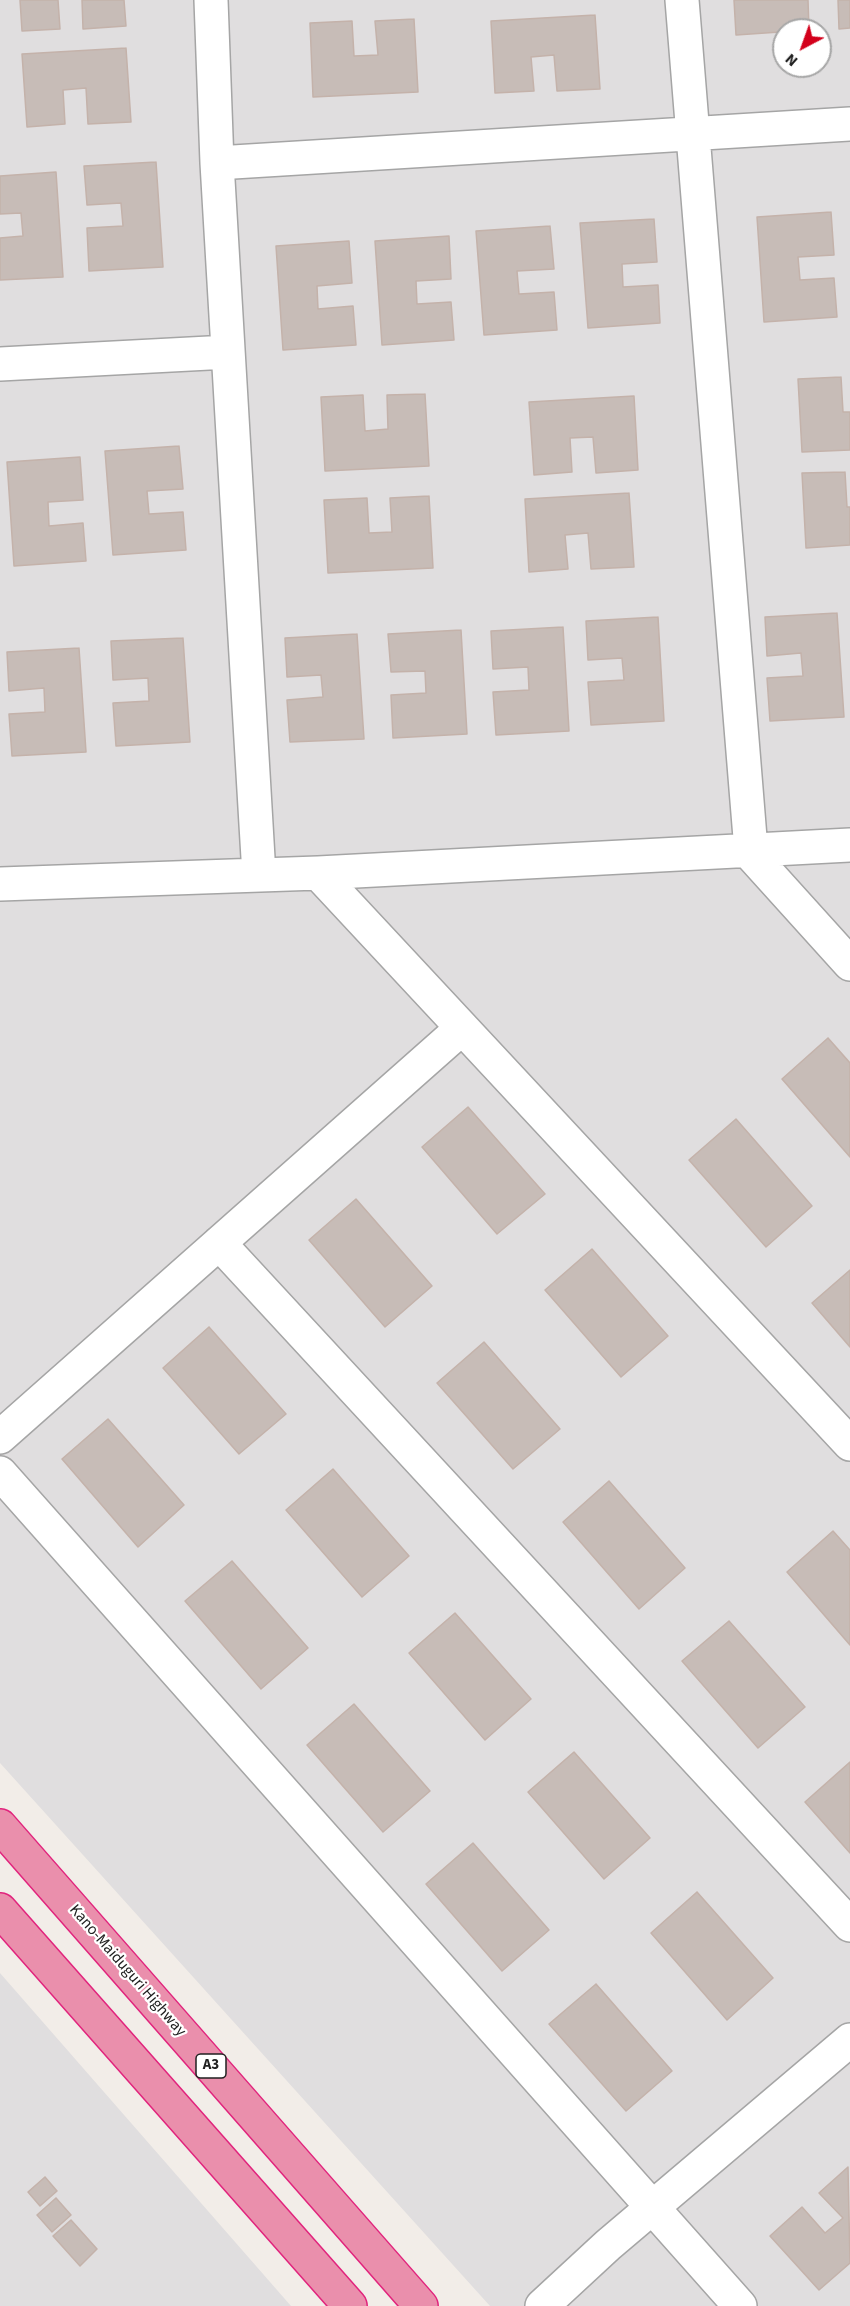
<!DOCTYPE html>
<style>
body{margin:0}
#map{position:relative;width:850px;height:2306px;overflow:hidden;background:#f2ede8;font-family:"Source Sans 3",sans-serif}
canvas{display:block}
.north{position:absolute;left:772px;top:18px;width:60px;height:60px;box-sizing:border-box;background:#fff;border:2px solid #a6a6a6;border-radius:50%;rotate:221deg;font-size:16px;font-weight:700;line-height:24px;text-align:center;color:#212121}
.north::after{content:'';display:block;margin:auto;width:21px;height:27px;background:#d3001b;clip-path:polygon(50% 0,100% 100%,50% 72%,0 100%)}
</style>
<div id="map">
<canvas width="850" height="2306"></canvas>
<div class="north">N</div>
</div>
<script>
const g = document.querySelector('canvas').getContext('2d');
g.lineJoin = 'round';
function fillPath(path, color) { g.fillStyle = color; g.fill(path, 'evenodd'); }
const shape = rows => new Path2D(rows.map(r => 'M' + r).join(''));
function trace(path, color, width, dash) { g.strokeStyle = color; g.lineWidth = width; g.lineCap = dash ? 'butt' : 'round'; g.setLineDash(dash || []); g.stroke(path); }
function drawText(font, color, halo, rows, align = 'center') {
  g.font = font + ' "Source Sans 3",sans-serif'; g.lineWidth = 4.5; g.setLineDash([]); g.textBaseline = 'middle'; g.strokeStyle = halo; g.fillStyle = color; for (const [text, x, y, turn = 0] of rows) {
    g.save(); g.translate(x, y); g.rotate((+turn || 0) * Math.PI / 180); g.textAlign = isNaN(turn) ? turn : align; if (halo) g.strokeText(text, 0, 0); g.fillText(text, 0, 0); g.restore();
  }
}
fillPath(shape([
 [0,0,850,0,850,2306,490,2306,0,1763],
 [784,30,820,30,820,66,784,66],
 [0,1973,291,2306,0,2306]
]), '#e0dedf');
const building = shape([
 [20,0,58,0,60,29,22,31,20,0],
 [82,0,124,0,126,26,83,29,82,0],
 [734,0,808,0,809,30,736,35,734,0],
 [838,0,850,0,850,28,839,29,838,0],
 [595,15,600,89,557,91,554,55,531,57,534,91,495,93,491,21,595,15],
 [414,19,418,92,313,97,310,23,352,21,354,56,378,55,375,21,414,19],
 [126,48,131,122,88,124,86,88,63,90,65,124,27,127,22,54,126,48],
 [156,162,163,267,89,271,87,228,123,226,121,203,87,205,84,166,156,162],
 [56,172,63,277,0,280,0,238,23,236,21,213,0,214,0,176,56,172],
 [831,212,834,255,798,257,800,280,834,278,837,317,764,322,757,217,831,212],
 [654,219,657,262,622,264,623,287,658,285,660,323,588,328,580,223,654,219],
 [550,226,554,269,517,271,519,294,554,292,557,330,484,335,476,231,550,226],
 [449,236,451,279,416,281,417,304,451,302,454,340,382,345,375,241,449,236],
 [349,241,352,283,317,286,318,309,353,306,356,345,283,350,276,246,349,241],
 [841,377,843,412,850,412,850,450,802,452,798,379,841,377],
 [425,394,429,466,325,471,321,397,363,395,365,431,388,429,387,395,425,394],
 [634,396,638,470,596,473,593,437,570,438,572,472,534,475,529,402,634,396],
 [179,446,183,489,147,491,149,514,183,512,186,550,113,555,105,451,179,446],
 [80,457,83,500,48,502,49,526,83,523,86,561,14,566,7,462,80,457],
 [845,472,847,507,850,507,850,545,806,548,802,473,845,472],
 [629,493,634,567,591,569,588,533,565,535,568,569,529,572,525,499,629,493],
 [429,496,433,568,328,573,324,500,367,498,369,533,392,532,390,498,429,496],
 [837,613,844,717,770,721,767,678,803,676,801,653,767,656,765,617,837,613],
 [658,617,664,721,591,725,588,682,624,680,622,658,588,660,586,621,658,617],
 [563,627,569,731,496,735,493,692,529,690,528,667,493,669,491,631,563,627],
 [461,630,467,734,393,738,391,695,426,693,425,671,391,672,388,634,461,630],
 [357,634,364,739,290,742,287,700,323,697,321,675,287,677,285,638,357,634],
 [183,638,190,742,116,746,113,703,149,701,148,678,113,680,111,641,183,638],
 [79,648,86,752,12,756,9,714,45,712,44,688,9,691,7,652,79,648],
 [828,1038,850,1063,850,1157,782,1079,828,1038],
 [468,1107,545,1194,497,1234,422,1147,468,1107],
 [736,1119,812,1206,766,1247,689,1160,736,1119],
 [356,1199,432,1286,385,1327,309,1240,356,1199],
 [592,1249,668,1336,621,1377,545,1290,592,1249],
 [850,1270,850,1347,812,1303,850,1270],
 [209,1327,286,1414,239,1454,163,1368,209,1327],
 [484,1342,560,1429,513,1469,437,1383,484,1342],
 [108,1419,184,1505,138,1547,62,1459,108,1419],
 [333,1469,409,1556,362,1597,286,1510,333,1469],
 [609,1481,685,1568,639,1609,563,1522,609,1481],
 [833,1531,850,1550,850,1645,787,1572,833,1531],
 [232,1561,308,1648,261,1689,185,1601,232,1561],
 [455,1613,531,1699,485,1740,409,1653,455,1613],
 [729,1621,805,1707,758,1748,682,1661,729,1621],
 [354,1704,430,1791,383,1832,307,1745,354,1704],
 [574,1752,650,1838,604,1879,528,1792,574,1752],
 [850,1762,850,1853,805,1802,850,1762],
 [473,1843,549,1930,502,1971,426,1884,473,1843],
 [697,1892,773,1978,727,2020,651,1933,697,1892],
 [596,1984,672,2071,626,2111,549,2024,596,1984],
 [848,2167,850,2263,819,2290,770,2236,802,2207,825,2233,843,2218,819,2193,848,2167],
 [45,2177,57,2191,40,2206,28,2192,45,2177],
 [56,2198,71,2215,52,2232,37,2215,56,2198],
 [71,2220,97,2249,80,2266,53,2236,71,2220]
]);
fillPath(building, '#c7bcb7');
trace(building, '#c4b2aa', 1.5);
const minor = shape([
 [211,0,217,163,259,875],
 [682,0,751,850],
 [217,163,850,124],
 [0,364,228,352],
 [747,850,850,964],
 [318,873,850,1444],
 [0,884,318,873,850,845],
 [219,1243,850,1925],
 [0,1437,461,1029],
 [0,1473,740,2306],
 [542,2306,608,2245,850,2040]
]);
const highway = shape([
 [0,1826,421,2306],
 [0,1910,350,2306]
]);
trace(minor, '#a5a5a5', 36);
trace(highway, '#e1247d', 36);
trace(minor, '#fff', 33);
trace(highway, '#ea8fac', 33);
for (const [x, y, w] of [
 [211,2066,30]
]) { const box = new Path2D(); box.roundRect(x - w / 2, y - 12, w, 24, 4.5); g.fillStyle = '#fff'; g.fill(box); trace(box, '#212121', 1.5); }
drawText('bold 15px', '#212121', null, [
 ["A3",211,2066]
]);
drawText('16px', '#212121', '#fff', [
 ["Kano-Maiduguri Highway",127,1971,49]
]);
</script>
